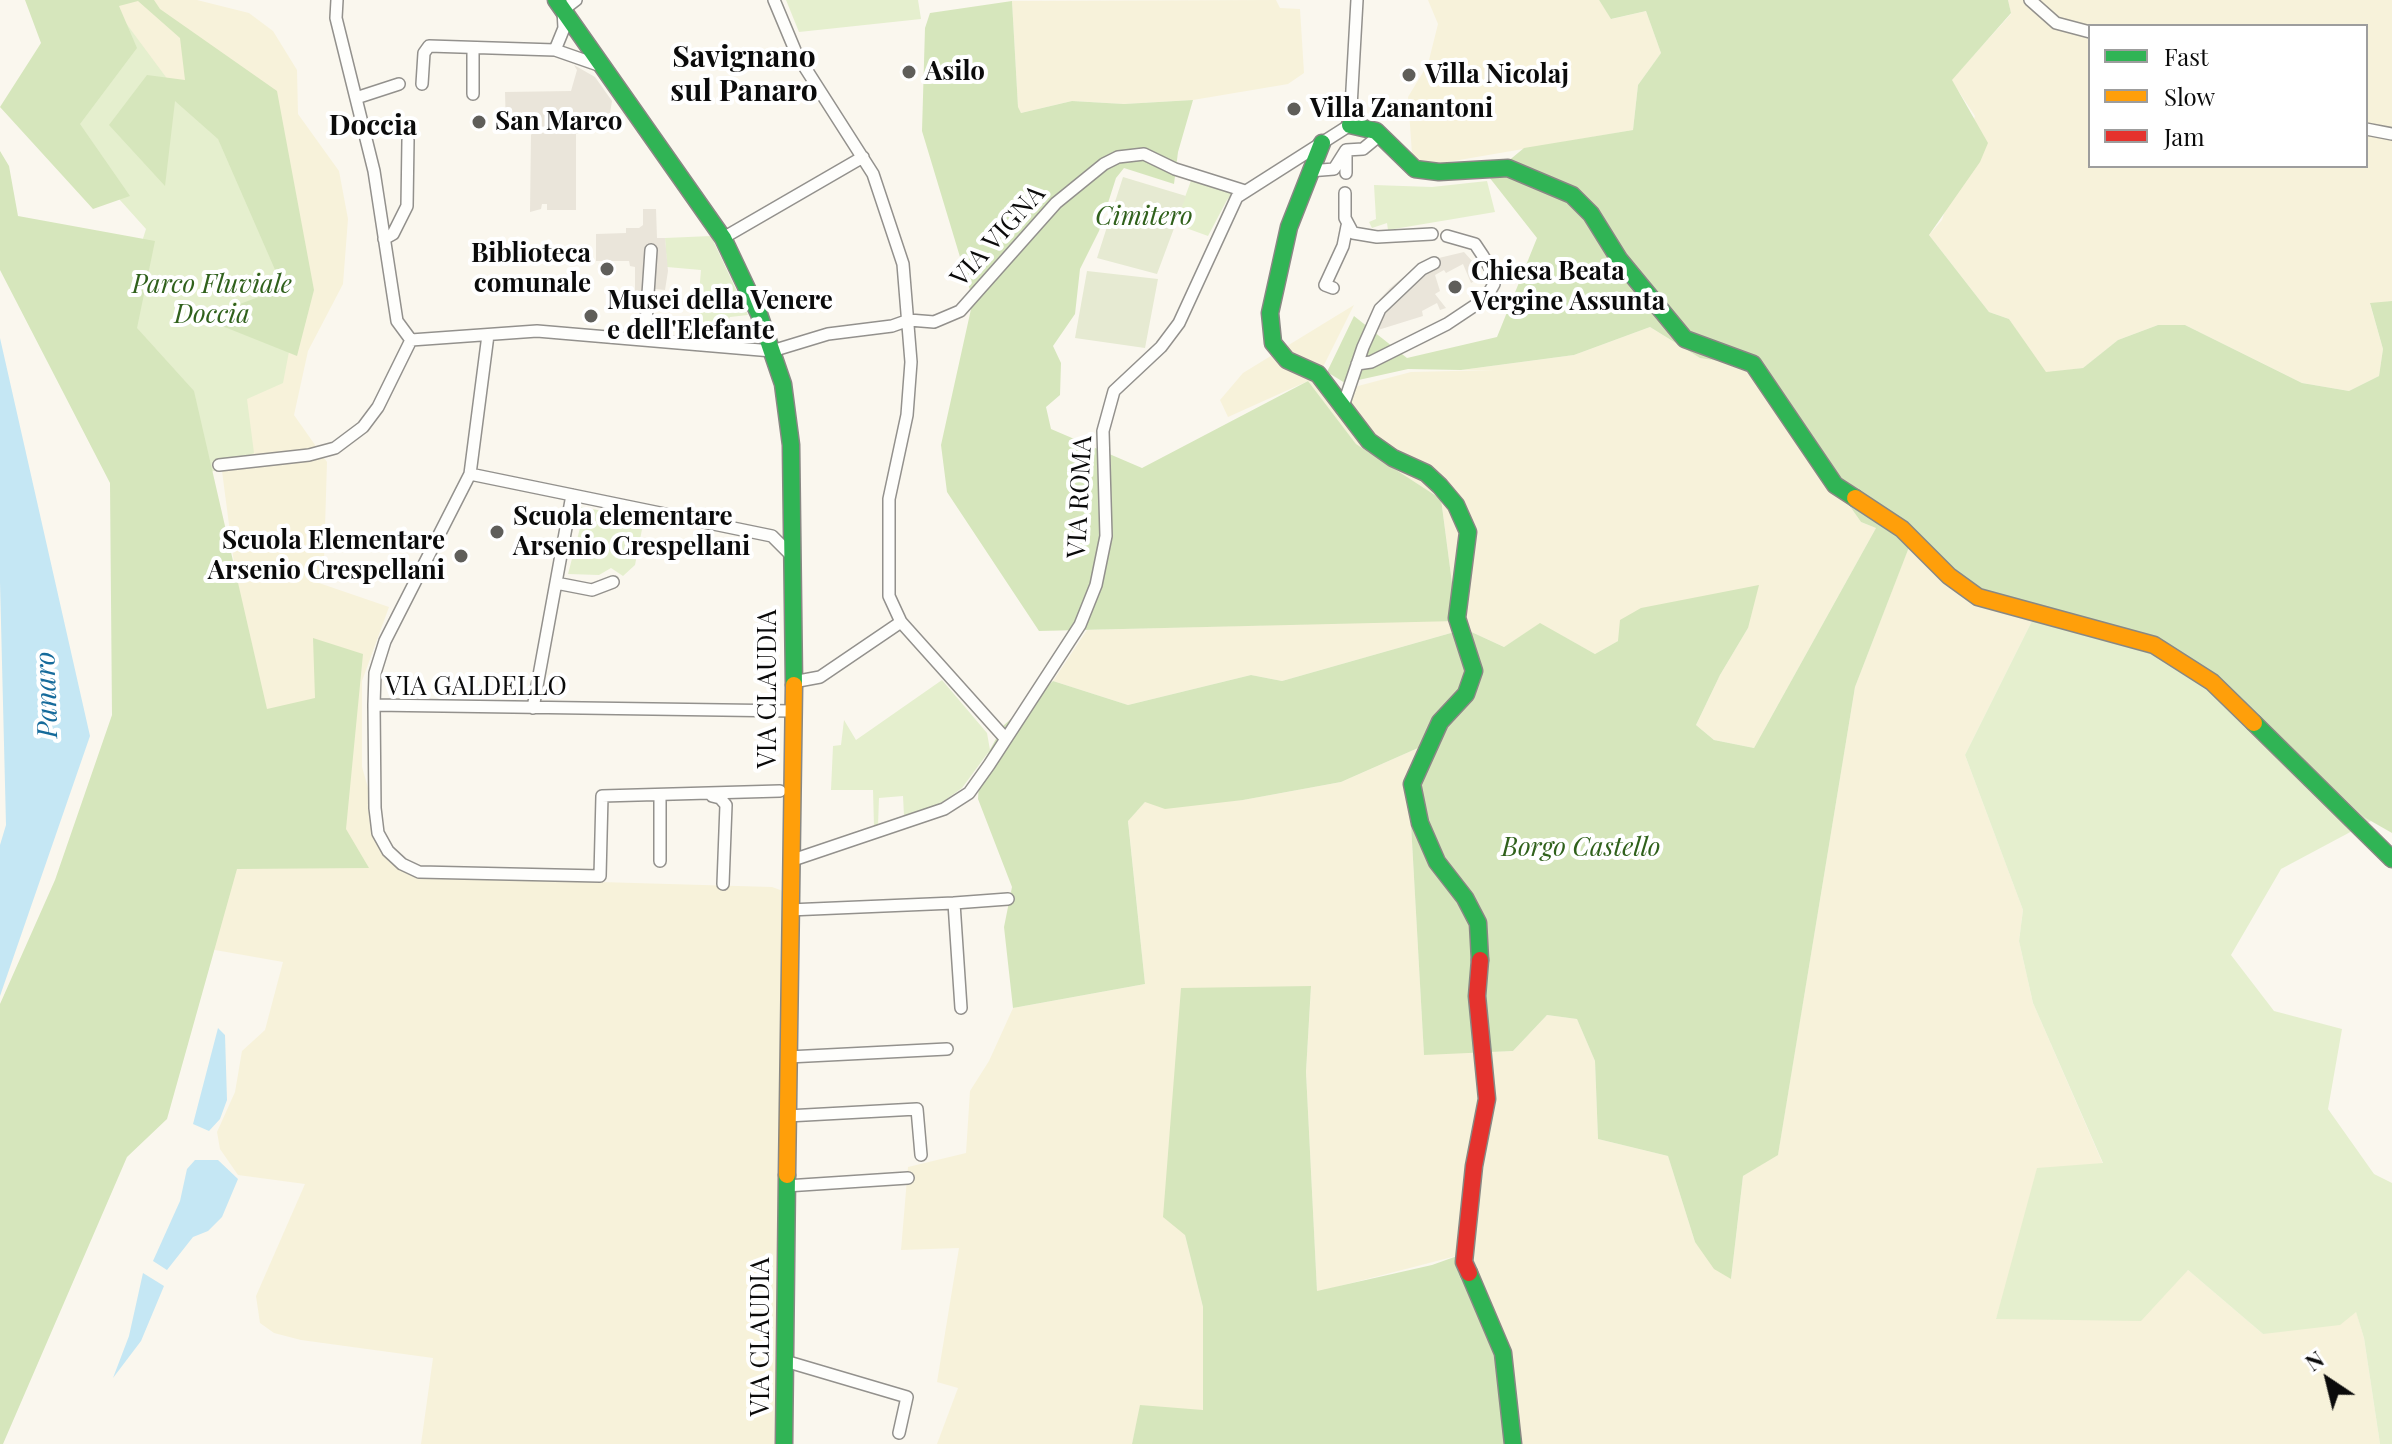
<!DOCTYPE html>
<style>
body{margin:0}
#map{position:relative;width:2392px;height:1444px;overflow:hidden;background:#faf7ee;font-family:"Playfair Display",serif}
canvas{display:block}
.legend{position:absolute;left:2088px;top:24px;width:280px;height:144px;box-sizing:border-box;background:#fff;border:2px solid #9d9d9d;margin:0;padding:10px 14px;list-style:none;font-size:24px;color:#0b0b0b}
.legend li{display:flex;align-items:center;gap:16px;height:40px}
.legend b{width:40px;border:2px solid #9d9d9d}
.north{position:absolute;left:2288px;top:1340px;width:80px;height:80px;-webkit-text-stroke:6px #fff;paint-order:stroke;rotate:325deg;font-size:22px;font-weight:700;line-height:32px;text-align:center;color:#0b0b0b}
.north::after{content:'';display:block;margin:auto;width:28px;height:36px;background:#0b0b0b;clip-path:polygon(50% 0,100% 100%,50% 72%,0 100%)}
</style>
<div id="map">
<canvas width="2392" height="1444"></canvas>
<ul class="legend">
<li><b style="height:10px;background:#30b455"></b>Fast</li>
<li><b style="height:10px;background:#ff9f0a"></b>Slow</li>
<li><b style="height:10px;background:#e5322d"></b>Jam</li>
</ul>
<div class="north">N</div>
</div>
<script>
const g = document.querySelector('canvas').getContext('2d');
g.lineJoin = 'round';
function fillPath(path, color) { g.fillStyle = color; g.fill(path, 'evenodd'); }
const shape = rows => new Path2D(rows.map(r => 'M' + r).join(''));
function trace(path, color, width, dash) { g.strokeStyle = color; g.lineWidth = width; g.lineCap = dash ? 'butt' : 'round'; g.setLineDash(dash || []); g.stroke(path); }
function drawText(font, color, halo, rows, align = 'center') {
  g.font = font + ' "Playfair Display",serif'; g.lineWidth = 8; g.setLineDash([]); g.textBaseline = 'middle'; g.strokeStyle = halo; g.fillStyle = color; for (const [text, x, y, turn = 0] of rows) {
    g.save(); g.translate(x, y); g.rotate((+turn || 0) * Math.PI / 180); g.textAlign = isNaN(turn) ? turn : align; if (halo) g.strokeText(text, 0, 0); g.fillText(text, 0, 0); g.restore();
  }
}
fillPath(shape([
 [32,0,197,0,249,13,273,31,297,70,298,114,339,171,348,219,343,284,308,351,294,415,327,462,324,561,319,583,389,607,362,681,362,767,379,826,398,855,428,877,772,887,789,893,784,1444,421,1444,433,1358,301,1340,274,1333,260,1323,256,1296,305,1184,238,1175,220,1149,217,1132,235,1092,242,1051,265,1030,283,962,198,947,245,647,222,471,203,414,167,250],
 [1276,0,1280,8,1300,9,1304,73,1288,84,1193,100,1124,104,1072,101,1021,113,1018,108,1012,1],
 [1428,0,1599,0,1612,19,1646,11,1661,53,1638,85,1633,130,1413,168,1408,97,1428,64,1438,24],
 [2008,0,2392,0,2392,301,2370,304,2383,349,2379,376,2349,391,2302,383,2185,325,2158,325,2118,340,2083,368,2045,373,2009,319,1989,312,1929,235,1942,220,1975,116,1951,80,2011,14],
 [2090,26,2366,26,2366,166,2090,166],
 [1354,305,1320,373,1339,391,1411,372,1495,370,1461,370,1574,355,1650,327,1700,358,1751,366,1861,522,1876,528,1754,748,1714,740,1696,725,1720,675,1748,628,1618,641,1595,654,1540,624,1504,647,1465,629,1282,681,1251,675,1128,705,1053,681,1087,630,1457,620,1441,499,1356,444,1308,381,1228,417,1220,400,1243,373],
 [1911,541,2036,613,1965,755,2023,910,2019,941,2033,1003,2103,1164,1996,1318,2035,1318,2188,1270,2263,1334,2356,1311,2364,1338,2380,1444,1513,1444,1495,1356,1460,1255,1317,1292,1306,1072,1311,987,1185,1235,1203,1307,1203,1411,1141,1406,1132,1444,937,1444,958,1388,937,1382,959,1248,901,1250,908,1167,966,1153,970,1091,989,1061,1013,1008,1145,984,1128,820,1145,802,1243,800,1341,782,1418,748,1410,806,1424,1054,1513,1051,1547,1015,1577,1019,1595,1061,1598,1139,1668,1156,1695,1242,1731,1279,1743,1176,1778,1154,1855,687]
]), '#f7f2da');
fillPath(shape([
 [786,0,918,0,921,19,799,32],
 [111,3,174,88,194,86,300,294,283,383,247,399,254,453,211,472,184,397,135,334,125,296,146,229,75,150,49,55],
 [1192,178,1236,191,1227,200,1208,236,1175,224],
 [1487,181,1495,212,1388,230,1387,223,1372,228,1369,222,1376,219,1374,185,1432,187],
 [711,236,748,315,730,317,726,324,728,333,696,330,701,270,667,267,665,238],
 [577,506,644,519,635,565,623,576,611,568,599,575,568,574,580,528,574,526],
 [2036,613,2172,651,2252,711,2371,821,2281,869,2231,955,2274,1011,2342,1029,2328,1109,2374,1174,2392,1183,2392,1444,2380,1444,2364,1338,2356,1312,2340,1325,2263,1334,2188,1270,2141,1321,1996,1319,2037,1168,2103,1163,2033,1003,2019,941,2023,910,1965,755],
 [942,680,987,733,990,750,962,788,940,804,904,816,903,796,879,798,878,826,874,827,873,790,831,790,833,746,841,745,844,720,856,740]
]), '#e5efce');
fillPath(shape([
 [25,0,154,0,160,9,277,91,314,290,297,356,202,318,283,288,218,139,175,101,165,186,109,125,147,75,185,80,180,38,138,1,119,6,137,48,80,124,130,196,93,209,0,107,41,43],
 [1599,0,2008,0,2011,13,1952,80,1988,143,1980,162,1929,235,1989,312,2009,319,2046,372,2083,368,2118,340,2158,325,2185,325,2302,383,2349,391,2379,376,2383,349,2370,303,2392,301,2392,833,2364,817,2252,711,2172,651,1973,601,1911,542,1855,687,1778,1155,1743,1176,1731,1279,1714,1269,1695,1242,1668,1156,1598,1139,1595,1061,1577,1019,1547,1015,1513,1051,1424,1055,1410,806,1418,748,1341,782,1243,800,1165,809,1145,802,1128,821,1145,984,1013,1008,1004,927,1012,887,978,799,980,768,1003,726,1053,681,1128,705,1251,675,1282,681,1465,629,1504,647,1540,623,1595,654,1618,641,1620,620,1641,608,1759,585,1748,628,1720,675,1696,725,1714,740,1754,748,1876,528,1861,522,1751,366,1700,358,1650,327,1574,355,1461,370,1408,369,1345,383,1327,372,1354,316,1407,358,1497,337,1537,238,1489,177,1524,148,1633,130,1638,85,1661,53,1646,11,1611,19],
 [1012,1,1018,107,1021,113,1072,101,1124,104,1193,100,1178,152,1174,184,1124,168,1116,178,1099,231,1080,269,1075,314,1053,346,1061,363,1060,395,1046,407,1051,429,1142,468,1308,381,1356,444,1441,499,1457,621,1039,631,947,492,941,445,973,300,922,131,925,28,930,13],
 [0,151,9,166,18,216,155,241,137,328,194,391,267,709,315,698,313,638,363,654,346,829,369,868,237,869,167,1119,127,1157,3,1444,0,1444,0,1004,55,880,112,715,110,483,0,270],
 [1311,986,1306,1072,1317,1291,1432,1265,1460,1255,1492,1344,1513,1444,1132,1444,1140,1405,1203,1410,1203,1307,1185,1235,1163,1217,1181,988]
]), '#d6e6bc');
fillPath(shape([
 [1123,177,1186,196,1157,274,1097,258],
 [1087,271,1158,279,1145,348,1075,338]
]), '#e6ead2');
fillPath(shape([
 [574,65,595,77,612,101,610,113,598,117,572,115,572,126,582,130,582,133,576,134,576,210,547,210,547,204,542,204,541,209,530,212,531,135,534,130,529,127,506,130,505,92,571,91,577,70],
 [643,209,656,209,657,238,665,238,668,271,665,290,655,289,652,306,635,305,635,267,630,266,629,261,596,261,596,234,626,233,626,228,639,228,643,225],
 [1464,252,1481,271,1479,278,1471,283,1463,264,1446,273,1444,270,1435,275,1440,291,1435,294,1446,308,1440,310,1437,303,1422,311,1423,316,1378,330,1377,321,1386,307,1379,300,1390,288,1422,262]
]), '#eae5da');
fillPath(shape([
 [0,338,90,736,0,996,0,845,6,825,0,582],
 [218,1028,225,1035,227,1100,220,1119,209,1131,193,1124],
 [195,1160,218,1160,238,1179,222,1217,208,1231,193,1237,167,1270,153,1261,180,1201,187,1169],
 [143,1273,164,1286,141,1341,113,1378,129,1336]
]), '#c5e7f4');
const street = shape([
 [337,0,336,18,374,171,397,321,411,340,537,331,772,351,828,334,892,326,909,320,934,322,960,311,1056,203,1104,164,1118,157,1144,154,1175,169,1245,191],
 [774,0,797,55,873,174,903,264,911,362,907,415,889,499,889,596,901,622,1005,738],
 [2030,0,2056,23,2090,32],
 [473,48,473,94],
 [555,50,564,28,563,10,576,0],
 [422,84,424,53,429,46,555,50,601,66],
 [356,98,399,84],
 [2366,129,2392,134],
 [1346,151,1346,173],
 [1309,171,1334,169,1346,150,1363,149,1380,135],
 [1345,193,1345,218,1353,233,1377,237,1432,234],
 [730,234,863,157],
 [384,239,393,234,407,206,408,140],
 [1333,288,1325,285,1343,246,1347,226],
 [645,338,651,250],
 [1357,364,1371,362,1447,324,1486,298,1494,284,1494,275,1483,256,1475,244,1447,236],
 [1342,409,1363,347,1380,309,1422,269,1434,263],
 [219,465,309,455,335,448,363,427,378,407,411,340],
 [470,474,488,335],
 [556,583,592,590,613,582],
 [793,682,820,677,901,622],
 [374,705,375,673,385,641,470,474,772,536,792,556],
 [533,708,572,495],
 [780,791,602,796,600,876,419,872,402,864,388,851,378,833,375,808,374,705,792,711],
 [712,796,720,798,726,805,723,884],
 [660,861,660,796],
 [790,861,944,809,969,793,989,765,1080,625,1096,585,1106,536,1103,431,1114,391,1161,347,1179,323,1237,197,1350,125,1357,0],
 [954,903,1008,899],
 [789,910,954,903,961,1008],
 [788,1057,947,1049],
 [787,1116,917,1109,921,1155],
 [786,1186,908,1178],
 [785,1361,907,1397,899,1433]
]);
const fast = shape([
 [556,0,723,238,759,314,783,384,791,445,794,685],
 [1350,125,1376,131,1415,169,1439,172,1508,168,1572,195,1591,214,1619,259,1685,339,1753,364,1835,485,1855,498],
 [1322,143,1289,227,1270,313,1273,343,1287,360,1318,374,1369,441,1393,458,1426,473,1440,486,1456,505,1468,532,1457,618,1474,671,1466,694,1440,722,1412,784,1420,823,1437,862,1465,898,1478,923,1480,960],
 [2254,723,2392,859],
 [1469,1273,1503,1353,1513,1444],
 [784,1444,787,1175]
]);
const slow = shape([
 [1855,498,1902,529,1949,576,1978,597,2154,645,2212,682,2254,723],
 [787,1175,794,685]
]);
const jam = shape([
 [1469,1273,1464,1262,1474,1166,1487,1099,1477,996,1480,960]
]);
trace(street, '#93918d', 14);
trace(fast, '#898884', 19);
trace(slow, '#898884', 19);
trace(jam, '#898884', 19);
trace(street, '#fefefc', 11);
trace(fast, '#30b455', 16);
trace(slow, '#ff9f0a', 16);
trace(jam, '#e5322d', 16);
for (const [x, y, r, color] of [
 [909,72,8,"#5f5e5a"],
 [1409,75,8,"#5f5e5a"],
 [1294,109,8,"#5f5e5a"],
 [479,122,8,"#5f5e5a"],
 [607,269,8,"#5f5e5a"],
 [1455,287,8,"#5f5e5a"],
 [591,316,8,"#5f5e5a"],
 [497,532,8,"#5f5e5a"],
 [461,556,8,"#5f5e5a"]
]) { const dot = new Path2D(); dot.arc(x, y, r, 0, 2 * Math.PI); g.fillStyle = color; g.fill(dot); trace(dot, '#fff', 3); }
drawText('bold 26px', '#0b0b0b', '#fff', [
 ["Asilo",925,72],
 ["Villa Nicolaj",1425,75],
 ["Villa Zanantoni",1310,109],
 ["San Marco",495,122],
 ["Biblioteca",591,254,"right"],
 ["comunale",591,284,"right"],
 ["Chiesa Beata",1471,272],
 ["Vergine Assunta",1471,302],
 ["Musei della Venere",607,301],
 ["e dell'Elefante",607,331],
 ["Scuola elementare",513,517],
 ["Arsenio Crespellani",513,547],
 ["Scuola Elementare",445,541,"right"],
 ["Arsenio Crespellani",445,571,"right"]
], 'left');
drawText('italic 26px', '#30611c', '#fff', [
 ["Cimitero",1144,217],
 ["Parco Fluviale",212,285],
 ["Doccia",212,315],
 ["Borgo Castello",1581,848]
]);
drawText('26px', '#0b0b0b', '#fff', [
 ["VIA VIGNA",998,236,-48],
 ["VIA ROMA",1080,497,-87],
 ["VIA GALDELLO",476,687],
 ["VIA CLAUDIA",768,689,-90],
 ["VIA CLAUDIA",761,1337,-90]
]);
drawText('bold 28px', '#0b0b0b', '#fff', [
 ["Doccia",373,126]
]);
drawText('italic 28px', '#166b9b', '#fff', [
 ["Panaro",47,695,-92]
]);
drawText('bold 30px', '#0b0b0b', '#fff', [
 ["Savignano",744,58],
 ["sul Panaro",744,92]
]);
</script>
